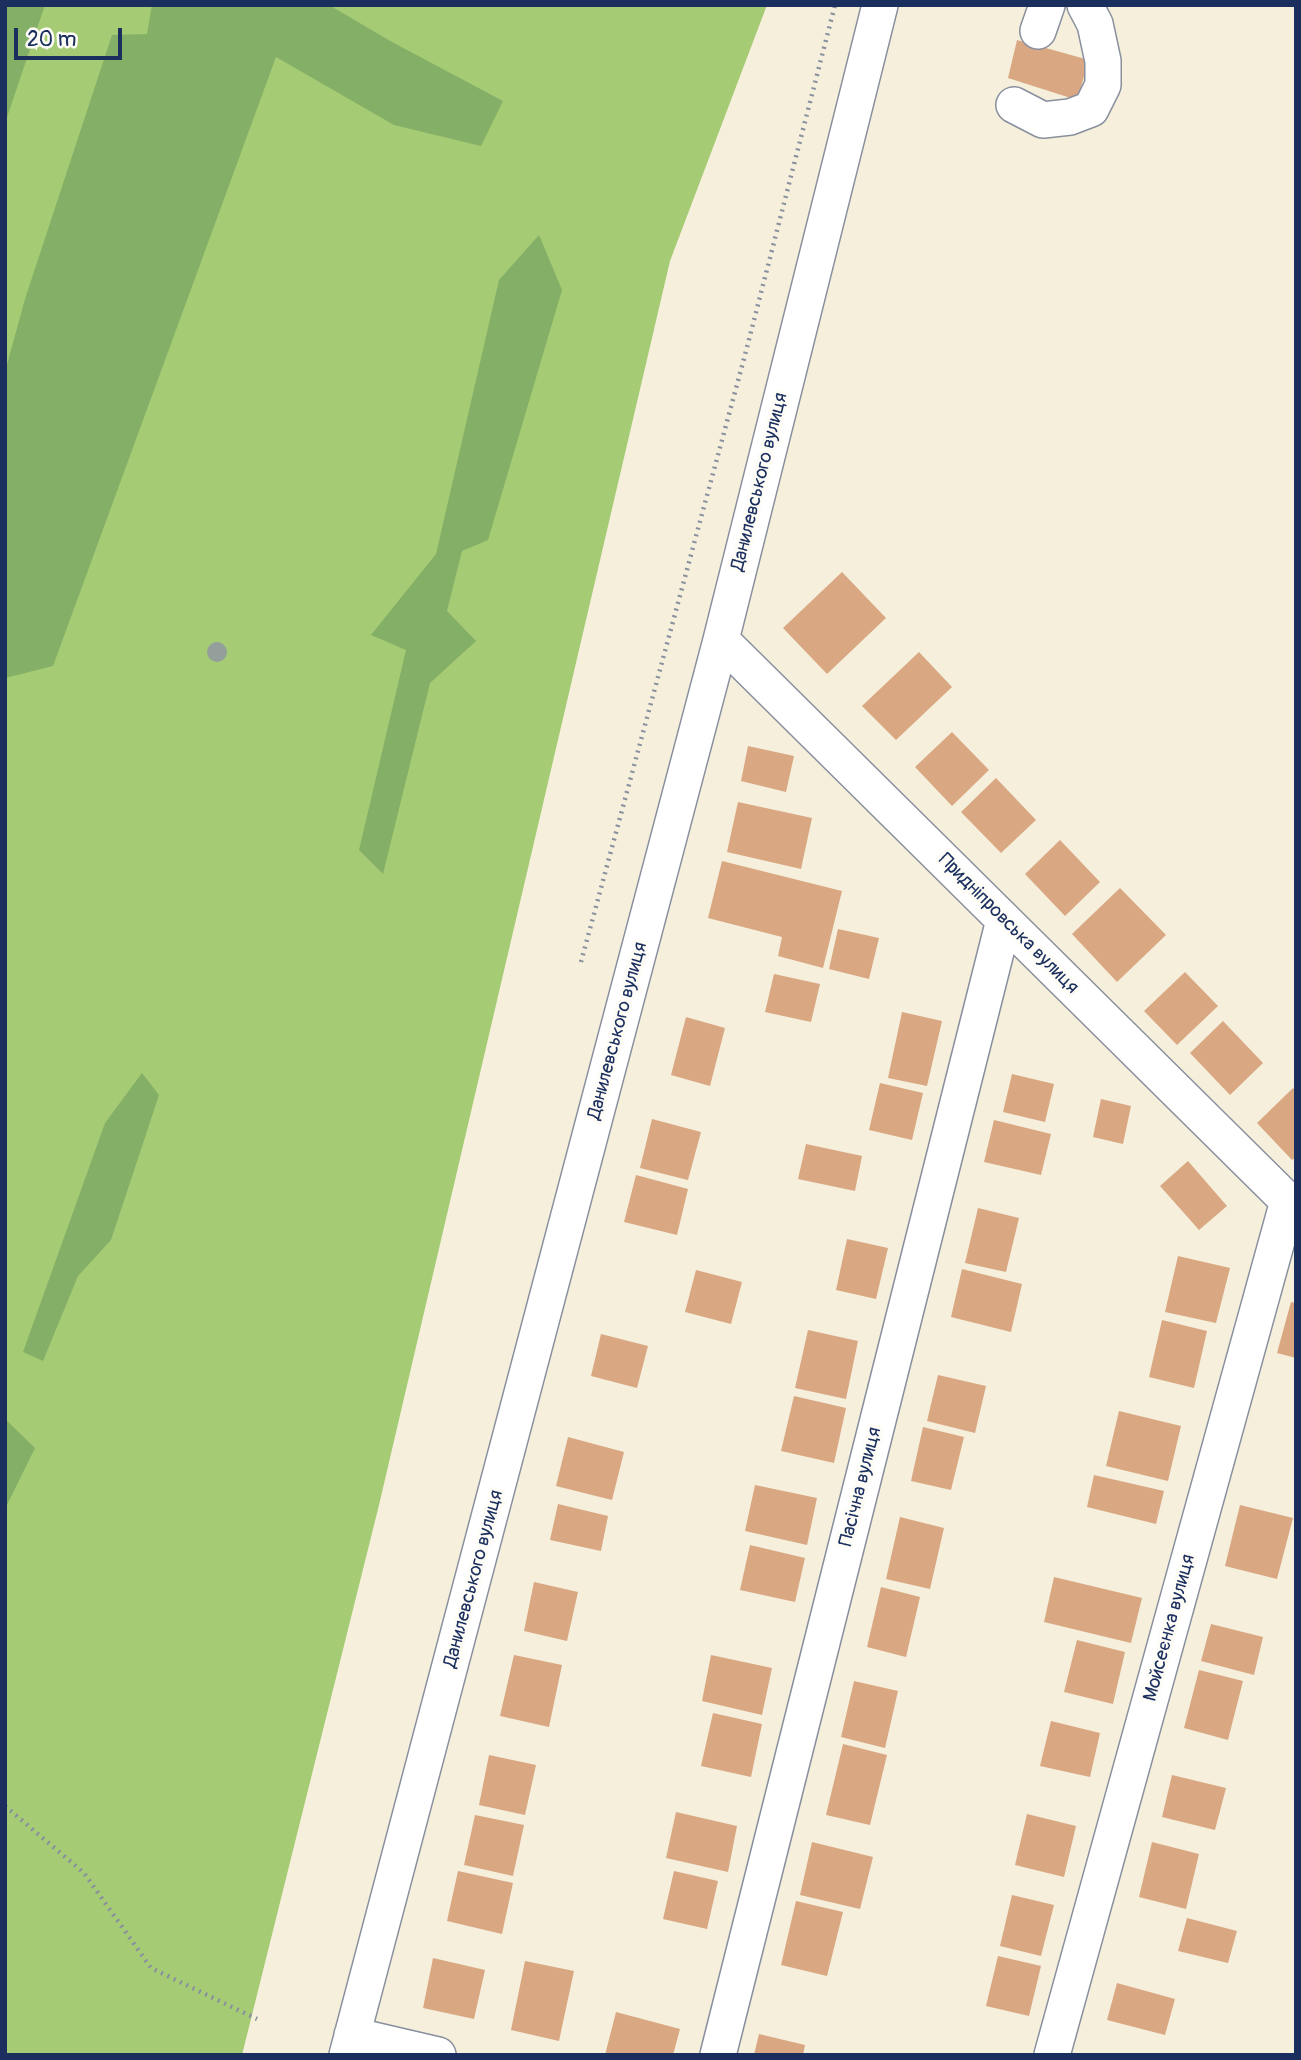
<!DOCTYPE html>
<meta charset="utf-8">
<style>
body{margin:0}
#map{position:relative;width:1301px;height:2060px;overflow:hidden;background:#f5efdc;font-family:Pangolin,sans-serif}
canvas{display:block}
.frame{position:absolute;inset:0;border:7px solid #1b2f5e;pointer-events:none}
.scale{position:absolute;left:14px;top:28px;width:108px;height:32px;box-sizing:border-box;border:4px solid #1b2f5e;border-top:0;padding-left:9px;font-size:21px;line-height:24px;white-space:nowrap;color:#1b2f5e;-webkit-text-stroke:5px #fdfcf7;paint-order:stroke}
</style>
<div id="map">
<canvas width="1301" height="2060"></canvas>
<div class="frame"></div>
<div class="scale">20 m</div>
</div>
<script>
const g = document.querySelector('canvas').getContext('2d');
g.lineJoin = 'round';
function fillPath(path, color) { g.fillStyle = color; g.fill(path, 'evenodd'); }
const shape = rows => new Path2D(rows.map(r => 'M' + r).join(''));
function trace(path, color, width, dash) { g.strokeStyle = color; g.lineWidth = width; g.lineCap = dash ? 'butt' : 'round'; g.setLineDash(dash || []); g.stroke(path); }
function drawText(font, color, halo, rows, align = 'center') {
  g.font = font + ' Pangolin,sans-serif'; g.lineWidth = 7; g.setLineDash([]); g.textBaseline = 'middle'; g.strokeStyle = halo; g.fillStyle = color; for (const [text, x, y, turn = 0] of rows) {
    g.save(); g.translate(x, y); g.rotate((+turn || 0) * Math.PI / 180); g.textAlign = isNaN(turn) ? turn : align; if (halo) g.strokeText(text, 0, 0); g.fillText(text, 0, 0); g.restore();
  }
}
fillPath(shape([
 [5,5,767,5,670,261,379,1505,242,2055,5,2055]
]), '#a6cb75');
fillPath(shape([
 [5,5,45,5,5,123],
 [152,5,329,5,392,42,503,101,481,146,394,125,276,57,53,666,5,678,5,372,25,299,112,35,147,34],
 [539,235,562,290,488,540,462,551,447,611,476,641,430,683,383,874,359,850,406,650,371,635,436,554,499,280],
 [142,1073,159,1095,111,1240,78,1276,43,1361,23,1352,105,1123],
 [5,1419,35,1448,5,1509]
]), '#84af66');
fillPath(shape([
 [1017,40,1089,60,1077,100,1008,78],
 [842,572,886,618,827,674,783,628],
 [919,652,952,687,896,740,862,706],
 [952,732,989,770,952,806,915,767],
 [748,746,794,756,786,792,741,781],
 [996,778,1036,820,1001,853,961,812],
 [738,802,812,818,801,869,727,852],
 [1060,840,1100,882,1065,916,1025,874],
 [722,861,842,891,823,968,778,956,782,937,708,918],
 [1120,888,1166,935,1117,982,1072,934],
 [838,929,879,938,869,979,829,969],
 [1185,972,1218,1006,1177,1045,1144,1011],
 [774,974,820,984,811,1022,765,1012],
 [902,1012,942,1021,927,1086,888,1078],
 [686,1017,725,1028,710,1086,671,1075],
 [1223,1021,1263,1063,1230,1095,1190,1053],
 [1012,1074,1054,1084,1045,1122,1003,1112],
 [880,1083,923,1093,912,1140,869,1130],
 [1293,1088,1296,1091,1296,1157,1292,1160,1257,1123],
 [1101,1099,1131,1106,1123,1144,1093,1137],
 [652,1119,701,1132,688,1180,640,1168],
 [994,1120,1051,1134,1041,1175,984,1162],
 [806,1144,862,1156,855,1191,798,1179],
 [1188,1161,1227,1206,1199,1230,1160,1186],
 [636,1175,688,1189,677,1235,624,1222],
 [978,1208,1019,1218,1006,1272,965,1263],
 [847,1239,888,1248,876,1299,836,1290],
 [1178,1256,1230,1268,1216,1323,1165,1312],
 [962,1269,1022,1284,1011,1332,951,1317],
 [696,1270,742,1282,731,1324,685,1312],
 [1291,1302,1296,1303,1296,1358,1277,1353],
 [1162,1320,1207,1331,1194,1388,1149,1377],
 [808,1330,858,1341,846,1399,795,1388],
 [601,1334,648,1346,637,1388,591,1376],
 [938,1375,986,1386,975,1433,927,1421],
 [794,1396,846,1408,834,1463,781,1451],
 [1119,1411,1181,1426,1168,1481,1106,1466],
 [923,1427,964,1437,951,1490,911,1481],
 [568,1437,624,1452,612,1500,556,1486],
 [1094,1475,1164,1491,1156,1524,1087,1507],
 [755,1485,817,1498,807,1545,745,1531],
 [558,1504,608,1516,601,1551,550,1540],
 [1240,1505,1293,1518,1277,1579,1225,1566],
 [900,1517,944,1528,930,1589,886,1579],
 [750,1545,805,1558,795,1602,740,1590],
 [1054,1577,1142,1598,1131,1643,1044,1622],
 [534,1582,578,1592,567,1641,524,1631],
 [881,1587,920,1597,906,1657,867,1647],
 [1211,1624,1263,1637,1254,1675,1201,1661],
 [1077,1640,1125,1652,1113,1704,1064,1692],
 [514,1655,562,1665,549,1727,500,1716],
 [711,1655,772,1668,762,1715,702,1701],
 [1199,1670,1243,1681,1228,1740,1184,1728],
 [854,1681,898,1691,885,1748,841,1737],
 [713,1713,762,1724,751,1777,701,1766],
 [1051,1721,1100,1733,1090,1777,1040,1766],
 [843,1744,887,1755,870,1825,826,1815],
 [489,1755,536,1765,525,1815,479,1805],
 [1172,1775,1226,1788,1215,1830,1162,1817],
 [676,1812,737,1826,728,1872,666,1858],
 [1027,1814,1076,1826,1064,1877,1015,1865],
 [475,1815,524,1825,513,1876,464,1865],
 [812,1842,873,1857,860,1909,800,1895],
 [1152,1842,1199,1854,1186,1909,1139,1897],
 [458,1871,513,1883,502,1934,447,1921],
 [674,1871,718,1881,707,1929,663,1919],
 [1012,1895,1054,1905,1041,1956,1000,1946],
 [796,1901,843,1912,827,1976,781,1965],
 [1187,1918,1237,1931,1228,1963,1178,1951],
 [998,1956,1041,1966,1029,2016,986,2006],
 [433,1958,485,1970,474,2019,423,2008],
 [525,1961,574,1971,559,2041,511,2030],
 [1117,1983,1175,1999,1165,2035,1107,2020],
 [616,2012,680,2029,673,2055,605,2055],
 [759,2034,805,2045,803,2055,754,2055]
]), '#d9a883');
const minor = shape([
 [1038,31,1047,5],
 [1014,105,1043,120,1070,117,1091,109,1103,85,1103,61,1095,24,1085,5],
 [721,640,1296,1209],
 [352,2035,438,2055],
 [347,2055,721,640,880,5],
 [718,2055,1004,920],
 [1052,2055,1288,1201]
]);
trace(minor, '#888f9d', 38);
trace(shape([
 [581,962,745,355,835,5],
 [5,1806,84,1873,151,1968,257,2019]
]), '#888f9d', 4.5, [2, 5]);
trace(minor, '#fff', 35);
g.fillStyle = '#949f9b';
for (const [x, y] of [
 [217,652]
]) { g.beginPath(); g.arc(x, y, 10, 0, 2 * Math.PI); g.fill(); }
drawText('19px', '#1b2f5e', '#fdfcf7', [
 ["Данилевського вулиця",760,482,-76],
 ["Придніпровська вулиця",1008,924,45],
 ["Данилевського вулиця",618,1031,-75],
 ["Пасічна вулиця",861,1487,-76],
 ["Данилевського вулиця",474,1579,-75],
 ["Мойсеєнка вулиця",1170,1628,-75]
]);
</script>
